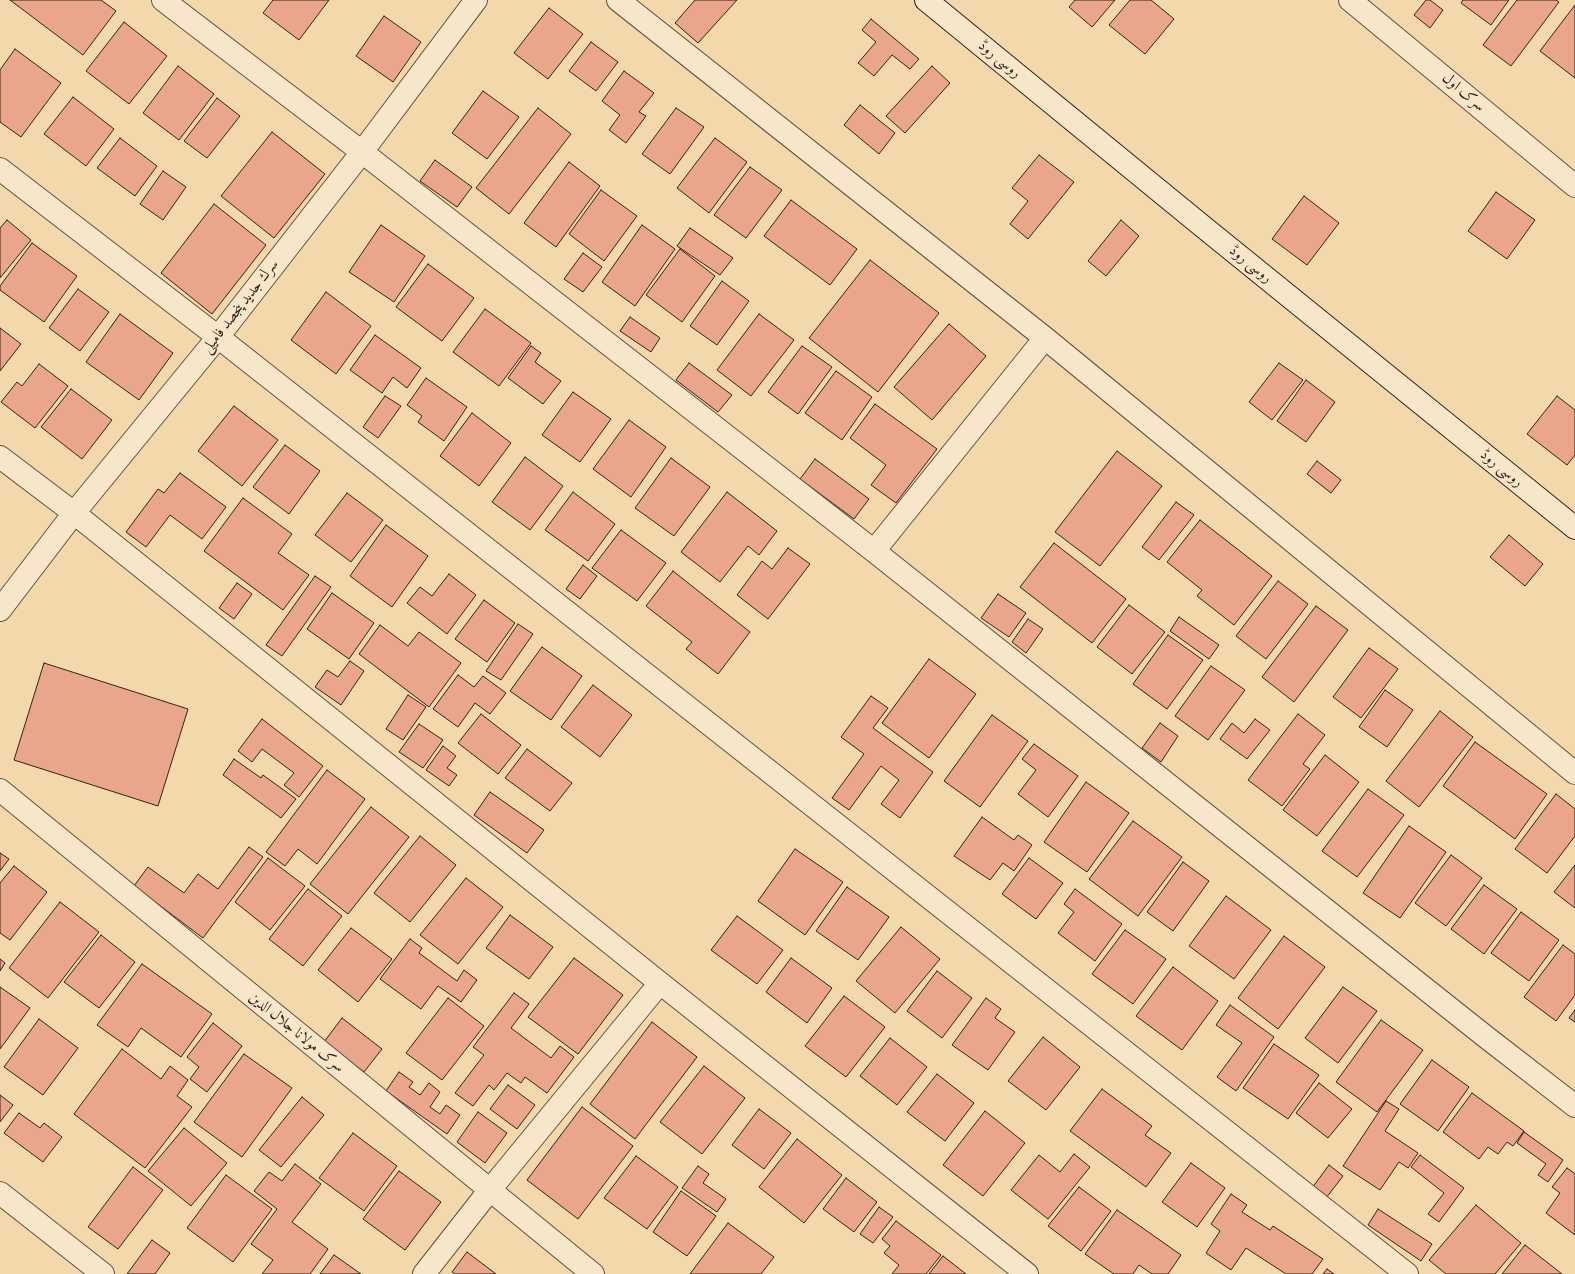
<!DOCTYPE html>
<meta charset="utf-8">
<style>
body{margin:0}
canvas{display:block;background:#f3d8ac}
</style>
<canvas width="1575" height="1274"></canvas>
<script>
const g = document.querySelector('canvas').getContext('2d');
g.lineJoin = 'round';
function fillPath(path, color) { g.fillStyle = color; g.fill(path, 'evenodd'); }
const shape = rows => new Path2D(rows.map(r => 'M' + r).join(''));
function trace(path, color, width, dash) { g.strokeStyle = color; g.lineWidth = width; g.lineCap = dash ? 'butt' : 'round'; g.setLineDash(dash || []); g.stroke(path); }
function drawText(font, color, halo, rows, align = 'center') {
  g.font = font + ' "IM FELL DW Pica",Amiri,serif'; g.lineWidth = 4; g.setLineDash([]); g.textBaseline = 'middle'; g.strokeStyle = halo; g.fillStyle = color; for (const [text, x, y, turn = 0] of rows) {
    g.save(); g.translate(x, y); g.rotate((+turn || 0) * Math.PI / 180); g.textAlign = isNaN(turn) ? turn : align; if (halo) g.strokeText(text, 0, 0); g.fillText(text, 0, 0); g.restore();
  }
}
const building = shape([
 [10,0,101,0,116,11,83,55,10,0],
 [273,0,329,0,299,40,263,13,273,0],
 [695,0,737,0,698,43,675,23,695,0],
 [1075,0,1115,0,1092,27,1069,7,1075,0],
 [1130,0,1151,0,1174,19,1145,54,1109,25,1130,0],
 [1426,0,1430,0,1443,10,1430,28,1414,15,1426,0],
 [1463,0,1509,0,1491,25,1461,3,1463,0],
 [1517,0,1556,0,1559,2,1511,66,1483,45,1517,0],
 [1575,5,1575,78,1540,51,1575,5],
 [549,8,583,34,548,79,514,53,549,8],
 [384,16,421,42,393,82,356,56,384,16],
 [871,19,919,59,910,69,892,55,874,76,858,63,876,42,862,30,871,19],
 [124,22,167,56,129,104,86,71,124,22],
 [591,42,618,62,596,91,569,71,591,42],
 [15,49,61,83,21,137,0,122,0,70,15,49],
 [178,66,214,94,179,140,143,113,178,66],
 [932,66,950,83,905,133,886,116,932,66],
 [624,71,654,93,639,112,646,116,626,143,609,130,620,115,602,101,624,71],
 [483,91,519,117,487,159,452,133,483,91],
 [73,97,114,129,86,166,44,134,73,97],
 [217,98,240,116,207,158,184,141,217,98],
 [860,105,895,133,879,154,844,125,860,105],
 [538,108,571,134,509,214,476,188,538,108],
 [676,108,704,127,670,174,642,154,676,108],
 [272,132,325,174,274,238,221,196,272,132],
 [120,138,157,166,135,196,97,168,120,138],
 [715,138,747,162,709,213,677,188,715,138],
 [1039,155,1074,182,1028,239,1010,224,1028,201,1012,188,1039,155],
 [435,160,472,187,457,207,420,181,435,160],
 [569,162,600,186,556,247,524,223,569,162],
 [750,167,782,190,746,238,714,215,750,167],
 [163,171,186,187,163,220,140,204,163,171],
 [601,190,637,216,604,261,569,234,601,190],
 [1496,192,1535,220,1507,259,1468,231,1496,192],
 [1304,196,1339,223,1307,265,1272,239,1304,196],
 [791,200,857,249,830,285,764,236,791,200],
 [214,204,266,245,212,314,161,273,214,204],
 [7,220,31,240,0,278,0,228,7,220],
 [1121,220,1139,236,1106,276,1088,261,1121,220],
 [381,225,425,256,394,302,349,272,381,225],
 [642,225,675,249,635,306,602,282,642,225],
 [690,228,733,258,720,275,677,246,690,228],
 [32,243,77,276,44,322,0,290,0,286,32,243],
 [680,249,715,276,682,322,646,295,680,249],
 [583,253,602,267,583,292,564,279,583,253],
 [870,260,939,313,878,392,809,338,870,260],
 [428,264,474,298,442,341,396,307,428,264],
 [722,281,749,301,717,345,690,326,722,281],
 [78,289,109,312,80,351,49,328,78,289],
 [326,292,371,326,336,374,291,340,326,292],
 [485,309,531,343,499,386,453,352,485,309],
 [120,314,173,353,139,400,86,362,120,314],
 [759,314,794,340,751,396,717,370,759,314],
 [630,317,660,338,651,352,620,331,630,317],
 [949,324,986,356,932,420,894,387,949,324],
 [0,328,21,344,0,371,0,328],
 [375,335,421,368,407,388,393,377,382,393,350,370,375,335],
 [531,346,541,353,535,362,561,381,543,404,508,378,531,346],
 [802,346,832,367,798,414,768,392,802,346],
 [689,363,732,395,718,412,676,380,689,363],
 [1279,363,1303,380,1272,420,1249,402,1279,363],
 [39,364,68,386,35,428,1,402,17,382,22,386,39,364],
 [836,371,872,397,842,440,805,413,836,371],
 [426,378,467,407,444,441,418,422,422,416,407,405,426,378],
 [1306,380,1335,402,1306,442,1277,421,1306,380],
 [71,389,112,420,82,459,41,427,71,389],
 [573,392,611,419,580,462,542,435,573,392],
 [385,396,401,406,378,438,363,427,385,396],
 [1557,396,1575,410,1575,455,1567,465,1527,434,1557,396],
 [875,404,937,449,896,503,871,485,886,465,850,438,875,404],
 [234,406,278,440,242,486,198,451,234,406],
 [472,413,511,443,479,486,440,456,472,413],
 [629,420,666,447,631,497,593,469,629,420],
 [285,445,320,471,289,514,253,487,285,445],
 [1117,451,1162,486,1100,566,1055,532,1117,451],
 [525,457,563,486,530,530,492,502,525,457],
 [671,458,710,487,674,536,635,508,671,458],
 [815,459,869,499,854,519,800,479,815,459],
 [1317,461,1341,480,1331,493,1307,474,1317,461],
 [180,473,226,507,202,539,170,515,146,547,126,532,158,489,164,493,180,473],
 [573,492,615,524,588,561,545,530,573,492],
 [727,492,777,531,759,555,748,546,720,582,681,552,727,492],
 [347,493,383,520,351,562,315,535,347,493],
 [243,498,292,534,278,553,309,575,283,610,204,551,243,498],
 [1176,502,1194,515,1159,560,1142,547,1176,502],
 [1200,520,1272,576,1234,625,1197,596,1202,590,1167,562,1200,520],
 [386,525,428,556,392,607,350,576,386,525],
 [621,530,666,563,637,601,592,568,621,530],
 [1509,535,1543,564,1525,586,1490,557,1509,535],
 [1054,543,1126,599,1092,643,1020,587,1054,543],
 [788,548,810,564,768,619,737,595,762,561,772,569,788,548],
 [583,565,597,576,580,599,566,589,583,565],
 [673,571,750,632,718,674,686,649,692,642,646,606,673,571],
 [449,574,476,595,447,634,407,603,420,587,432,596,449,574],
 [315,576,331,587,282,656,266,645,315,576],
 [1278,581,1308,604,1266,659,1236,636,1278,581],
 [237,583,252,594,234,619,219,608,237,583],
 [332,593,374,623,349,659,307,629,332,593],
 [998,594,1026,613,1009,637,981,618,998,594],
 [484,600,515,623,487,662,455,639,484,600],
 [1129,605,1165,632,1132,674,1097,647,1129,605],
 [1316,606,1348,630,1294,702,1262,677,1316,606],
 [1179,617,1219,645,1209,659,1170,631,1179,617],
 [1028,619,1043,629,1026,653,1012,642,1028,619],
 [518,624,533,634,501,680,486,671,518,624],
 [380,625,408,646,419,632,461,663,429,707,359,654,380,625],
 [1168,635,1203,660,1167,709,1133,684,1168,635],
 [542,647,582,676,551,720,510,691,542,647],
 [1369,648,1398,669,1361,718,1333,697,1369,648],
 [929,659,976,694,929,758,882,723,929,659],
 [350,661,364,671,341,705,315,687,327,670,338,677,350,661],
 [44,663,188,709,158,806,14,760,44,663],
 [1211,666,1245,690,1208,740,1175,716,1211,666],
 [458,675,474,687,483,676,506,693,490,714,475,703,458,727,433,709,458,675],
 [593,685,632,715,600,757,561,727,593,685],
 [1385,690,1413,710,1387,747,1359,727,1385,690],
 [408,695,426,707,403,740,386,729,408,695],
 [871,696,888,708,873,728,933,772,900,818,881,804,899,780,881,766,849,810,832,798,864,754,841,737,871,696],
 [1440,711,1473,737,1419,807,1386,781,1440,711],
 [481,714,521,745,498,774,458,743,481,714],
 [1298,714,1325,735,1303,764,1310,769,1282,806,1248,780,1298,714],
 [992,715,1028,741,980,807,944,781,992,715],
 [262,719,323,766,299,797,284,785,294,773,262,749,252,762,238,751,262,719],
 [1255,719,1270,730,1247,759,1220,739,1232,723,1244,733,1255,719],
 [1160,723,1178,736,1161,762,1142,748,1160,723],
 [419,724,443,740,423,768,399,752,419,724],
 [1475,742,1547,794,1515,839,1443,786,1475,742],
 [1034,744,1078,776,1048,817,1018,794,1036,770,1022,759,1034,744],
 [443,746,456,756,447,768,457,775,449,786,426,770,443,746],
 [527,749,572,783,550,811,505,778,527,749],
 [1325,755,1359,782,1317,836,1283,810,1325,755],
 [234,759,261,778,263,775,296,799,281,818,223,775,234,759],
 [327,770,365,799,317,864,298,849,285,866,266,852,327,770],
 [1086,782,1129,813,1087,872,1044,842,1086,782],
 [1368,789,1404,815,1357,877,1322,851,1368,789],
 [490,792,544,830,527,853,474,815,490,792],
 [1556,794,1575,809,1575,836,1547,873,1515,849,1556,794],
 [371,807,409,837,348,914,310,884,371,807],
 [982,817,1014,840,1018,835,1032,845,1014,871,1003,863,990,880,954,856,982,817],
 [1133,821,1182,857,1138,916,1089,879,1133,821],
 [1409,826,1446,852,1400,918,1363,893,1409,826],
 [420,836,456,865,410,922,374,893,420,836],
 [249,847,263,857,203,938,134,886,148,867,184,893,198,874,218,889,249,847],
 [795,849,843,882,805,935,758,901,795,849],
 [0,853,9,859,0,871,0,853],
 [1451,855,1482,878,1446,926,1415,903,1451,855],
 [268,858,305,886,270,930,235,902,268,858],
 [1029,858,1063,883,1036,919,1002,894,1029,858],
 [1183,862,1209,881,1173,931,1147,912,1183,862],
 [1575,865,1575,908,1554,892,1575,865],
 [14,866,47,892,10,940,0,933,0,883,14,866],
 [466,878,503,907,458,964,420,935,466,878],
 [1484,885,1517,909,1484,954,1451,929,1484,885],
 [847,887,889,917,858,960,816,931,847,887],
 [308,889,342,916,303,966,269,939,308,889],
 [1075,889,1122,924,1095,961,1058,933,1074,912,1064,904,1075,889],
 [1226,896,1271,930,1234,979,1189,946,1226,896],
 [60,902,99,932,48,998,9,968,60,902],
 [1521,912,1559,940,1529,981,1491,953,1521,912],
 [510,915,553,947,529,979,486,948,510,915],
 [737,916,783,950,757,984,711,950,737,916],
 [901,927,940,959,895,1013,856,981,901,927],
 [351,928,392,959,358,1002,318,970,351,928],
 [1125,930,1166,959,1133,1004,1092,974,1125,930],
 [101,935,135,962,99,1008,64,982,101,935],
 [1284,936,1325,967,1278,1029,1238,998,1284,936],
 [410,939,422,948,419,953,457,981,464,970,477,980,461,1002,438,986,421,1009,380,979,410,939],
 [1563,945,1575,954,1575,995,1556,1021,1524,997,1563,945],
 [574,958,623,995,578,1054,528,1017,574,958],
 [791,958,832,988,807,1023,766,992,791,958],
 [0,959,5,963,0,971,0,959],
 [142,964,212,1014,181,1057,141,1028,128,1047,97,1025,142,964],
 [1173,967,1218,1001,1182,1050,1136,1016,1173,967],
 [937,971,972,998,942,1038,907,1011,937,971],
 [0,987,30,1008,0,1049,0,987],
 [1343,987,1377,1011,1338,1063,1305,1038,1343,987],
 [514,993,529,1004,511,1028,551,1058,560,1046,574,1057,547,1093,525,1077,521,1083,507,1073,494,1090,489,1085,473,1106,455,1093,484,1055,473,1047,514,993],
 [844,996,885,1027,846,1077,805,1046,844,996],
 [448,998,484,1026,442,1080,406,1053,448,998],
 [986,998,1001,1009,995,1018,1015,1032,988,1070,952,1045,986,998],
 [1230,1005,1274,1037,1236,1091,1217,1077,1242,1043,1216,1025,1230,1005],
 [1575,1010,1575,1022,1569,1018,1575,1010],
 [342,1018,382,1049,364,1072,324,1042,342,1018],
 [39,1019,78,1048,43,1095,4,1067,39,1019],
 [1381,1020,1423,1050,1377,1112,1336,1082,1381,1020],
 [652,1022,697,1057,635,1139,590,1104,652,1022],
 [213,1023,242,1046,207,1092,190,1079,199,1067,187,1057,213,1023],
 [1043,1037,1080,1067,1046,1110,1008,1081,1043,1037],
 [890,1038,927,1067,897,1105,860,1076,890,1038],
 [1274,1044,1319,1075,1288,1119,1243,1088,1274,1044],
 [122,1049,161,1079,170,1066,188,1080,177,1096,192,1107,145,1168,74,1114,122,1049],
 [244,1054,292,1088,242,1157,194,1122,244,1054],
 [1432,1060,1469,1087,1438,1131,1400,1104,1432,1060],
 [704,1066,745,1098,702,1154,660,1122,704,1066],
 [399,1072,413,1082,409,1087,420,1095,429,1083,440,1092,430,1107,440,1114,446,1105,460,1115,447,1134,386,1091,399,1072],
 [937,1074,974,1103,945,1141,907,1112,937,1074],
 [1319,1083,1352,1109,1328,1138,1296,1113,1319,1083],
 [508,1085,535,1105,517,1129,490,1109,508,1085],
 [1102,1089,1152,1126,1145,1135,1171,1153,1146,1187,1070,1131,1102,1089],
 [1472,1093,1524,1131,1513,1146,1507,1142,1498,1154,1488,1147,1479,1159,1443,1132,1472,1093],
 [0,1095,13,1105,0,1122,0,1095],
 [302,1097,324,1115,281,1167,259,1150,302,1097],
 [1386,1101,1399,1109,1385,1131,1418,1153,1408,1168,1399,1162,1380,1190,1343,1166,1386,1101],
 [582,1107,633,1146,578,1219,527,1180,582,1107],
 [759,1109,791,1133,764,1169,732,1145,759,1109],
 [985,1111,1025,1143,983,1196,943,1165,985,1111],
 [478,1112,507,1133,485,1163,457,1142,478,1112],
 [19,1113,40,1128,44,1123,62,1137,43,1162,4,1133,19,1113],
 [184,1128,227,1163,191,1206,148,1171,184,1128],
 [1524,1132,1563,1160,1548,1182,1538,1175,1546,1164,1517,1143,1524,1132],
 [353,1133,397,1166,364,1211,319,1178,353,1133],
 [797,1139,842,1175,804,1223,759,1187,797,1139],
 [1074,1154,1090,1167,1048,1219,1011,1190,1039,1155,1060,1172,1074,1154],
 [1420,1155,1464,1188,1439,1222,1428,1214,1444,1193,1411,1167,1420,1155],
 [636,1156,678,1187,647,1229,604,1198,636,1156],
 [1191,1163,1225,1188,1197,1227,1162,1202,1191,1163],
 [295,1164,321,1184,292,1222,328,1249,310,1274,262,1274,273,1260,251,1244,277,1209,254,1191,269,1172,282,1181,295,1164],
 [1329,1165,1343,1176,1326,1198,1312,1188,1329,1165],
 [698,1166,709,1174,703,1183,726,1199,717,1212,682,1188,698,1166],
 [133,1167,163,1190,118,1249,88,1227,133,1167],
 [1567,1168,1575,1174,1575,1235,1546,1213,1560,1193,1552,1187,1567,1168],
 [399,1171,441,1202,405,1250,363,1219,399,1171],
 [226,1175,272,1209,233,1262,187,1228,226,1175],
 [846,1178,877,1202,854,1232,823,1209,846,1178],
 [1079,1187,1111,1211,1081,1251,1048,1226,1079,1187],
 [681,1191,716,1216,687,1256,653,1232,681,1191],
 [1231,1194,1247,1205,1242,1212,1270,1230,1273,1226,1323,1259,1312,1274,1286,1274,1246,1248,1231,1270,1206,1253,1220,1231,1211,1224,1231,1194],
 [1476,1205,1521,1243,1495,1274,1446,1274,1429,1260,1476,1205],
 [879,1207,893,1217,873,1243,860,1234,879,1207],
 [1378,1209,1432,1244,1421,1261,1368,1225,1378,1209],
 [1117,1210,1181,1255,1168,1274,1152,1274,1139,1265,1133,1274,1114,1274,1085,1254,1117,1210],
 [896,1221,941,1255,926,1274,892,1274,899,1265,884,1253,890,1246,882,1239,896,1221],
 [728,1223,774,1257,761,1274,690,1274,728,1223],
 [152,1240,170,1253,155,1274,127,1274,152,1240],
 [1525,1245,1562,1274,1502,1274,1525,1245],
 [467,1252,496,1274,455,1274,452,1272,467,1252],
 [334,1255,361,1274,320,1274,334,1255],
 [943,1256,966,1274,929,1274,943,1256],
 [1327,1269,1334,1274,1323,1274,1327,1269]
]);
fillPath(building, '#e9a68a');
trace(building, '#34211a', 1);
const street = shape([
 [163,0,362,152,874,551,1486,1037,1575,1106],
 [618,0,1045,338,1575,773],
 [1350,0,1575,186],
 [0,169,218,337,1407,1274],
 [0,457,74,513,660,983,1027,1274],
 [874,551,1045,338],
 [0,610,74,513,218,337,362,152,476,0],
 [0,790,593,1274],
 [0,1193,103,1274],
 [424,1274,489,1191,660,983]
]);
const secondary = shape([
 [926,0,1201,225,1575,528]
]);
trace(street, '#644f3e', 24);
trace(secondary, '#34211a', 24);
trace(street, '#f7e6c9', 22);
trace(secondary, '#f7e6c9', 22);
drawText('15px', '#34211a', '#f7e6c9', [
 ["روسی روڈ",999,60,39],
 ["سرک اول",1463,93,40],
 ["روسی روڈ",1250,265,39],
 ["سرك جدید پنجصد فامیلی",241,307,-52],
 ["روسی روڈ",1501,469,39],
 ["سرک مولانا جلال الدین",296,1033,39]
]);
</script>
